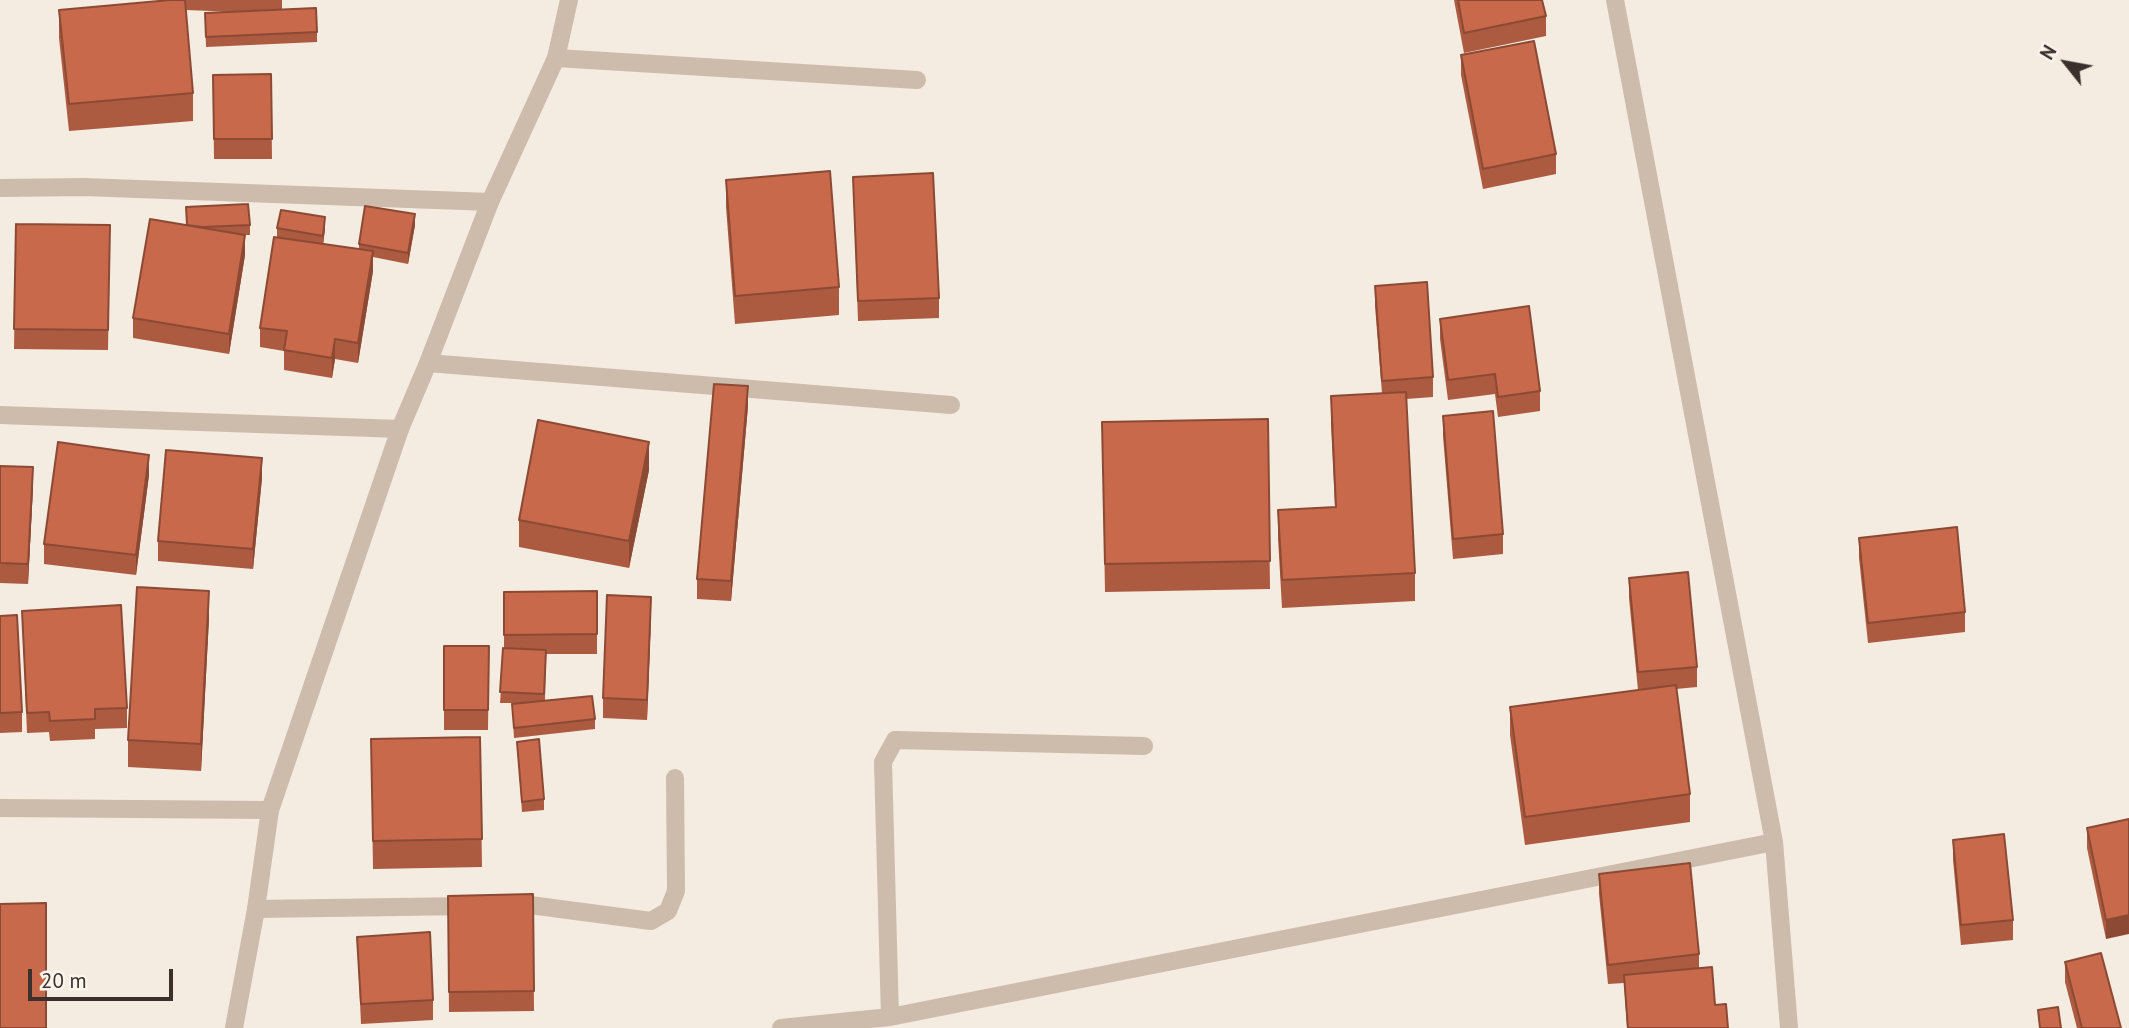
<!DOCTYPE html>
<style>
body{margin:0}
#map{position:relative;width:2129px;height:1028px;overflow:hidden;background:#f4ebe1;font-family:"PT Sans",sans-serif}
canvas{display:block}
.north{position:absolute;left:2031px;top:28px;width:70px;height:70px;-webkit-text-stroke:5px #fbf5ee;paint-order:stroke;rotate:301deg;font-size:19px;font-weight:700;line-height:28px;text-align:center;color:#3b302b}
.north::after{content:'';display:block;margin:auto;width:24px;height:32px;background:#3b302b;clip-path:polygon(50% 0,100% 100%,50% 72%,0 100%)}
.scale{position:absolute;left:28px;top:969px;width:145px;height:32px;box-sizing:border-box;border:4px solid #3b302b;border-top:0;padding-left:9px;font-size:21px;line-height:24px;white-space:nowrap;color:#3b302b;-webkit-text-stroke:5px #fbf5ee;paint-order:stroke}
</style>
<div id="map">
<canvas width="2129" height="1028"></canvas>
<div class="north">N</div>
<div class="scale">20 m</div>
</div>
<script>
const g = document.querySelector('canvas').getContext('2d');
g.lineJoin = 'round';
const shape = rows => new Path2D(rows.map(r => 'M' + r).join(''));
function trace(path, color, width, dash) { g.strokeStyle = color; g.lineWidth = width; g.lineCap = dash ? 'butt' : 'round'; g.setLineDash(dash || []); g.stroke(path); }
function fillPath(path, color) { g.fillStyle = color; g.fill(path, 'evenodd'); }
trace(shape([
 [556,58,917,80]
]), '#cdbbac', 18);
trace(shape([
 [1615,0,1774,842,1789,1028],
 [0,188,84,187,490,202],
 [428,363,951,405],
 [0,415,400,429],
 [0,808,270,810],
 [511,905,530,905,651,921,668,911,676,891,675,778],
 [256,909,469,906],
 [890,1017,883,762,895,740,1144,746],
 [781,1028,890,1017,1774,842]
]), '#cdbbac', 18);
trace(shape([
 [234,1028,256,909,270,810,400,429,428,363,490,202,556,58,569,0]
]), '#cdbbac', 18);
fillPath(shape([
 [170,0,282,0,282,9,317,32,317,42,206,47,205,13,237,12,186,10,193,93,193,121,69,131,59,38,59,10],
 [1454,0,1542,0,1546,16,1546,36,1464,53],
 [1461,55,1556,154,1556,174,1483,189,1461,75],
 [271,74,272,159,214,159,213,75],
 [853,177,939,298,939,318,858,321],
 [726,180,839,287,839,315,735,324,726,207],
 [186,207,250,225,250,235,245,235,245,255,229,354,133,338,133,318,187,225],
 [16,224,110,225,108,350,14,349],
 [415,225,408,264,373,257,373,271,358,363,335,359,332,378,284,370,284,351,260,347,260,328,277,237,277,228,325,228,323,244,359,249,359,244],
 [1375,286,1433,377,1433,397,1406,399,1415,573,1415,601,1282,608,1278,538,1278,510,1335,507,1331,424,1331,396,1382,393,1375,306],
 [1440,319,1540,391,1540,411,1498,417,1495,394,1448,400,1440,339],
 [748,406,731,601,697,599,697,579],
 [1443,416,1503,534,1503,554,1453,559,1443,436],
 [1268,419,1270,589,1105,592,1102,422],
 [0,466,33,487,28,584,0,583],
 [649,470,629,568,519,547,519,520],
 [149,475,136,575,44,564,44,544],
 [262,478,253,569,158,561,158,541],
 [1859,538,1965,612,1965,632,1868,643,1859,558],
 [1629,578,1697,667,1697,687,1676,689,1690,794,1690,822,1525,845,1510,735,1510,707,1638,690,1629,598],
 [597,591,597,654,546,654,545,700,595,719,595,729,514,738,512,704,515,703,500,703,504,648,504,592],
 [22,611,127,708,127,728,95,729,95,739,50,741,49,732,27,733],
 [0,616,22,712,22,732,0,733],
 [651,616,647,720,603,718,603,698],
 [209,618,201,771,128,767,128,740],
 [444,646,489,646,488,730,444,730],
 [480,737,482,867,373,869,371,739],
 [517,742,544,799,544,810,522,812],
 [2129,819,2106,939,2087,848,2087,828],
 [1953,840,2013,920,2013,940,1961,945,1953,860],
 [1599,874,1699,954,1699,968,1715,1005,1728,1028,1627,1028,1624,983,1608,984,1599,894],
 [533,894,534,1011,449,1012,448,896],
 [357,937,433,1000,433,1020,361,1024],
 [2065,962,2121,1028,2077,1028,2065,982]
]), '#ac5a40');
fillPath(shape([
 [415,214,415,225,408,264,408,253],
 [325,217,325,228,323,246,323,236],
 [245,235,245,255,229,354,229,334],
 [373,251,373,271,358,363,358,343],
 [335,339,335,359,332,378,332,358],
 [748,386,748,406,731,601,731,581],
 [649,442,649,470,629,568,629,541],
 [149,455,149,475,136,575,136,555],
 [262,458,262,478,253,569,253,549],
 [33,467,33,487,28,584,28,564],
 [209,591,209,618,201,771,201,744],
 [651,597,651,616,647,720,647,700],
 [2129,915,2129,934,2106,939,2106,920]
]), '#8c4a34');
const building = shape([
 [170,0,185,0,193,93,69,104,59,10,170,0],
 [1458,0,1542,0,1546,16,1464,33,1458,0],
 [316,8,317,32,206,37,205,13,316,8],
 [1534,41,1556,154,1483,169,1461,55,1534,41],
 [271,74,272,139,214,139,213,75,271,74],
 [830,171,839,287,735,296,726,180,830,171],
 [933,173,939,298,858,301,853,177,933,173],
 [248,204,250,225,202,227,187,225,186,207,248,204],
 [365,206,415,214,408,253,359,244,365,206],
 [281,210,325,217,323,236,277,228,281,210],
 [150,219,245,235,229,334,133,318,150,219],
 [16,224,110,225,108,330,14,329,16,224],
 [274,237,373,251,358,343,335,339,332,358,284,350,287,331,260,328,274,237],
 [1427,282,1433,377,1382,381,1375,286,1427,282],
 [1529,306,1540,391,1498,397,1495,374,1448,380,1440,319,1529,306],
 [714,384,748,386,731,581,697,579,714,384],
 [1406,392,1415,573,1282,580,1278,510,1336,507,1331,396,1406,392],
 [1493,411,1503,534,1453,539,1443,416,1493,411],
 [1268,419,1270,561,1105,564,1102,422,1268,419],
 [538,420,649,442,629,541,519,520,538,420],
 [58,442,149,455,136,555,44,544,58,442],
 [166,450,262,458,253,549,158,541,166,450],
 [0,466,33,467,28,564,0,563,0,466],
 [1957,527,1965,612,1868,623,1859,538,1957,527],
 [1688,572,1697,667,1638,672,1629,578,1688,572],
 [137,587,209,591,201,744,128,740,137,587],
 [597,591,597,634,504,635,504,592,597,591],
 [607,595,651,597,647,700,603,698,607,595],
 [121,605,127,708,95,709,95,719,50,721,49,712,27,713,22,611,121,605],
 [17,615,22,712,0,713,0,616,17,615],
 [444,646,489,646,488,710,444,710,444,646],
 [503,648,546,650,544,694,500,692,503,648],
 [1676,685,1690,794,1525,817,1510,707,1676,685],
 [592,696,595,719,514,728,512,704,592,696],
 [480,737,482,839,373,841,371,739,480,737],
 [539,739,544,799,522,802,517,742,539,739],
 [2129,819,2129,915,2106,920,2087,828,2129,819],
 [2004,834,2013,920,1961,925,1953,840,2004,834],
 [1690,863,1699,954,1608,965,1599,874,1690,863],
 [533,894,534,991,449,992,448,896,533,894],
 [46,903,46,1028,0,1028,0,904,46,903],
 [430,932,433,1000,361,1004,357,937,430,932],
 [2101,953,2121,1028,2082,1028,2065,962,2101,953],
 [1712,967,1715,1005,1726,1004,1728,1028,1628,1028,1624,975,1712,967],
 [2058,1007,2061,1028,2040,1028,2038,1010,2058,1007]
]);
fillPath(building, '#c8694b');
trace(building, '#8c4a34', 2);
</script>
